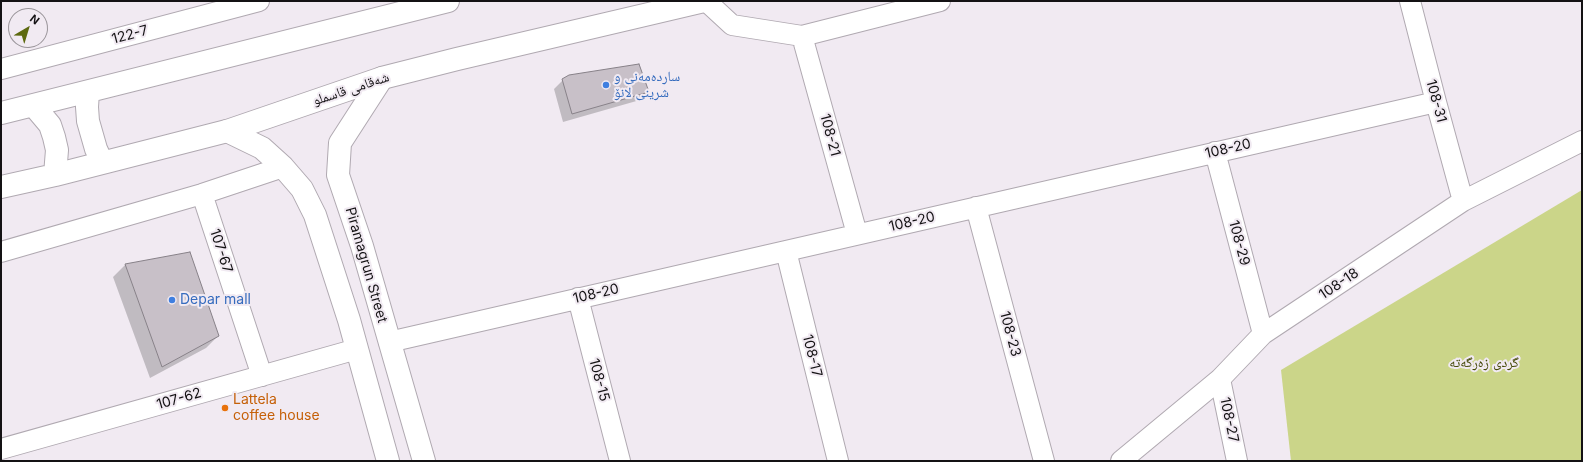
<!DOCTYPE html>
<meta charset="utf-8">
<style>
body{margin:0}
#map{position:relative;width:1583px;height:462px;overflow:hidden;background:#f1eaf2;font-family:Inter,sans-serif}
canvas{display:block}
.frame{position:absolute;inset:0;border:2px solid #141214;pointer-events:none}
.north{position:absolute;left:8px;top:8px;width:40px;height:40px;box-sizing:border-box;background:#f1eaf2;border:1px solid #999499;border-radius:50%;rotate:38deg;font-size:11px;font-weight:700;line-height:16px;text-align:center;color:#141214}
.north::after{content:'';display:block;margin:auto;width:14px;height:18px;background:#5d690f;clip-path:polygon(50% 0,100% 100%,50% 72%,0 100%)}
</style>
<div id="map">
<canvas width="1583" height="462"></canvas>
<div class="frame"></div>
<div class="north">N</div>
</div>
<script>
const g = document.querySelector('canvas').getContext('2d');
g.lineJoin = 'round';
function fillPath(path, color) { g.fillStyle = color; g.fill(path, 'evenodd'); }
const shape = rows => new Path2D(rows.map(r => 'M' + r).join(''));
function trace(path, color, width, dash) { g.strokeStyle = color; g.lineWidth = width; g.lineCap = dash ? 'butt' : 'round'; g.setLineDash(dash || []); g.stroke(path); }
function drawText(font, color, halo, rows, align = 'center') {
  g.font = font + ' Inter,"Noto Naskh Arabic",sans-serif'; g.lineWidth = 4; g.setLineDash([]); g.textBaseline = 'middle'; g.strokeStyle = halo; g.fillStyle = color; for (const [text, x, y, turn = 0] of rows) {
    g.save(); g.translate(x, y); g.rotate((+turn || 0) * Math.PI / 180); g.textAlign = isNaN(turn) ? turn : align; if (halo) g.strokeText(text, 0, 0); g.fillText(text, 0, 0); g.restore();
  }
}
fillPath(shape([
 [1582,190,1582,461,1291,461,1281,370]
]), '#cbd589');
fillPath(shape([
 [563,80,648,91,640,100,563,122,554,89],
 [189,253,218,336,206,348,150,378,113,277,125,265]
]), '#0003');
const building = shape([
 [639,64,649,92,572,114,562,79,569,75,639,64],
 [190,252,219,336,162,367,125,264,190,252]
]);
fillPath(building, '#c8c0c8');
trace(building, '#878188', 1);
const minor = shape([
 [706,1,732,25,802,36,940,1],
 [1410,1,1436,102,1463,201],
 [802,36,857,234],
 [1,69,259,1],
 [1215,152,1263,334],
 [202,194,262,376],
 [976,207,1044,461],
 [786,251,838,461],
 [1,252,202,194,283,167],
 [578,298,620,461],
 [389,342,1436,102],
 [1220,379,1237,461],
 [1,449,357,349],
 [1121,461,1220,379,1263,334,1463,201,1582,141]
]);
const secondary = shape([
 [382,78,340,143,338,175,362,246,424,461],
 [227,131,262,148,283,167,302,189,315,215,349,320,388,461]
]);
const primary = shape([
 [88,92,87,107,88,121,96,149,102,162],
 [34,106,50,125,54,137,57,150,55,175],
 [1,113,448,1],
 [1,187,55,175,227,131,382,78,457,59,704,1]
]);
trace(minor, '#b0a9b1', 22);
trace(secondary, '#b0a9b1', 24);
trace(primary, '#b0a9b1', 24);
trace(minor, '#fff', 20);
trace(secondary, '#fff', 22);
trace(primary, '#fff', 22);
for (const [x, y, r, color] of [
 [606,85,4,"#3f7fe0"],
 [172,300,4,"#3f7fe0"],
 [225,408,4,"#e8710a"]
]) { const dot = new Path2D(); dot.arc(x, y, r, 0, 2 * Math.PI); g.fillStyle = color; g.fill(dot); trace(dot, '#f1eaf2', 1.5); }
drawText('14px', '#141214', '#f1eaf2', [
 ["122-7",130,35,-15],
 ["شەقامی قاسملو",351,89,-18],
 ["108-31",1436,101,75],
 ["108-21",830,135,75],
 ["108-20",1228,149,-13],
 ["108-20",912,222,-13],
 ["108-29",1239,243,75],
 ["107-67",221,251,72],
 ["Piramagrun Street",366,265,74],
 ["108-18",1339,284,-34],
 ["108-20",596,294,-13],
 ["108-23",1010,334,75],
 ["108-17",812,356,76],
 ["108-15",599,380,75],
 ["107-62",179,399,-16],
 ["108-27",1229,420,78]
]);
drawText('14px', '#366cbe', '#f1eaf2', [
 ["ساردەمەنی و",614,77],
 ["شرینی لانۆ",614,93],
 ["Depar mall",180,300]
], 'left');
drawText('14px', '#444907', '#f1eaf2', [
 ["گردی زەرگەتە",1484,363]
]);
drawText('14px', '#c56008', '#f1eaf2', [
 ["Lattela",233,400],
 ["coffee house",233,416]
], 'left');
</script>
